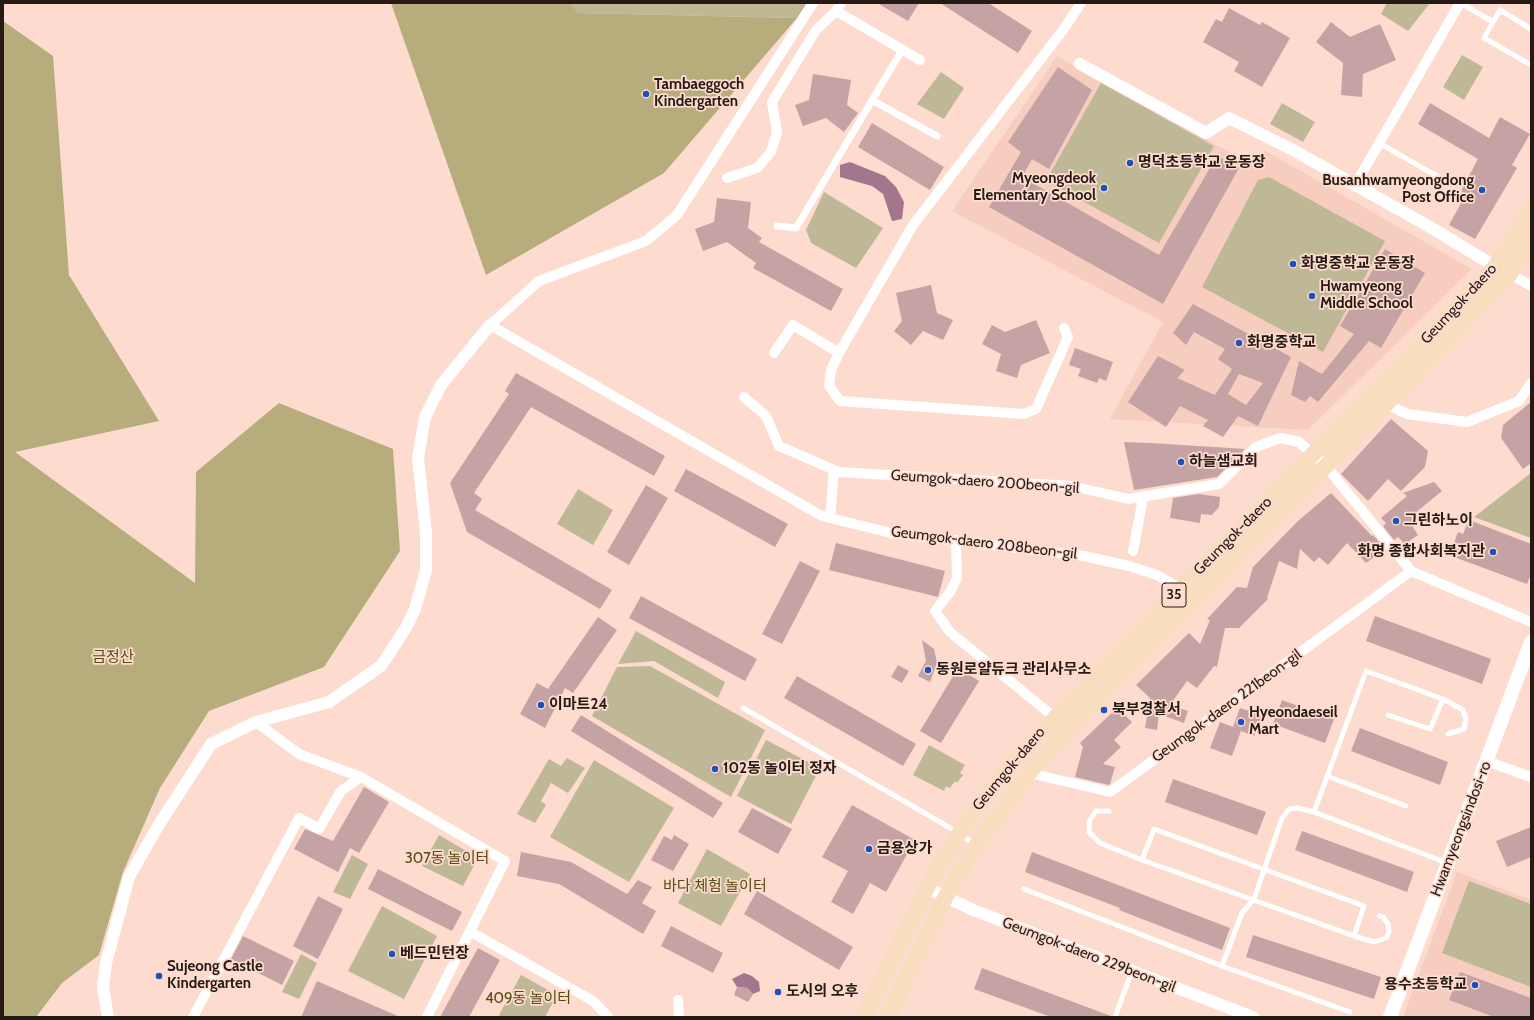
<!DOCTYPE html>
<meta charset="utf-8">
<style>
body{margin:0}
#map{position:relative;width:1534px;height:1020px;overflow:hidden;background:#fddbce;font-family:Cabin,sans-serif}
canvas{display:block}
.frame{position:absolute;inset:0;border:4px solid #261a15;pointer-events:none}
</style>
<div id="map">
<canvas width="1534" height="1020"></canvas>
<div class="frame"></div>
</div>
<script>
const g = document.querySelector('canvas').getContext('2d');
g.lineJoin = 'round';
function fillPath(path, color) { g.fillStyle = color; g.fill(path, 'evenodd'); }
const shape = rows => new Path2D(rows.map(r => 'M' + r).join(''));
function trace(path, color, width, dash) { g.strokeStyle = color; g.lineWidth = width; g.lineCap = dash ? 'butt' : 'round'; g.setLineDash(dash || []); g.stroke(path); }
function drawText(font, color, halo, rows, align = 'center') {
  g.font = font + ' Cabin,"Noto Sans KR",sans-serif'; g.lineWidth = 3.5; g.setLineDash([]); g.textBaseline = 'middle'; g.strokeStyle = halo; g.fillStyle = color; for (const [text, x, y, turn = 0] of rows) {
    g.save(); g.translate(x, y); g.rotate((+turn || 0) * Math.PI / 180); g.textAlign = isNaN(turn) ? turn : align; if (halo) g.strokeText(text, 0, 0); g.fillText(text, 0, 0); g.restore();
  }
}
fillPath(shape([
 [1057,56,1254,166,1264,150,1472,269,1308,430,1110,419,1163,322,952,211],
 [1457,872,1531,900,1531,1017,1403,1017]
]), '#f6cdbe');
fillPath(shape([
 [571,3,807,3,797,18,578,13],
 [1387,3,1430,3,1408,31,1381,14],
 [1462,55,1483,67,1464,100,1443,87],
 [941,72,964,88,944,119,917,104],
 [1101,83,1214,146,1159,243,1046,181],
 [1282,103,1315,122,1303,142,1270,124],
 [1269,177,1385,241,1323,352,1202,287,1258,180],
 [824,192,883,228,856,268,811,243,806,230],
 [1531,473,1531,538,1474,517],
 [578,489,613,510,593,545,557,524],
 [636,631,725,682,718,698,654,661,618,664],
 [650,666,765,730,731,797,592,716,617,667],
 [766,740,820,768,791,824,737,796],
 [929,745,965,765,960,773,963,775,957,783,955,781,950,788,946,786,944,791,913,775],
 [567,758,585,768,568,793,551,783,541,801,546,805,535,823,517,814,549,759,561,766],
 [594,760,674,808,629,882,550,837],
 [439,835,478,858,463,886,422,866],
 [707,849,750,874,721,926,678,903],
 [352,855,368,864,350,899,333,892],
 [1469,881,1531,904,1531,987,1442,953],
 [382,906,437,936,404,999,348,971],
 [301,954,317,963,299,999,282,992],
 [521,975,557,995,545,1017,502,1017,499,1015]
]), '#bfb896');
fillPath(shape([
 [391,3,571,3,578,13,797,18,664,173,486,275],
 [3,21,53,56,69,275,159,421,15,452,195,583,196,472,279,403,393,449,400,551,324,667,209,711,160,788,123,872,99,955,62,983,36,1017,3,1017]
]), '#b6ac7c');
fillPath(shape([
 [850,162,885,176,896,187,904,202,902,219,892,221,883,194,872,186,840,177,840,165],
 [744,973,752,976,759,982,760,991,753,994,747,988,737,987,732,979]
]), '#a3768e');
fillPath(shape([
 [877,3,919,3,908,21],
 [940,3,988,3,1032,31,1018,53],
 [1229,8,1260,25,1262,22,1290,38,1262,87,1234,71,1239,62,1203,42,1216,19,1222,22],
 [1331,22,1350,37,1380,24,1396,60,1363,74,1362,97,1341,95,1343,63,1316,42],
 [1058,67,1092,90,1049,169,1032,159,1022,177,1159,255,1217,156,1239,168,1163,304,989,207,1021,152,1008,142],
 [813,74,851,80,847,105,858,113,844,132,826,118,803,126,795,105,809,100],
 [1430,103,1489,138,1500,117,1530,134,1512,165,1517,168,1475,239,1449,225,1466,194,1461,191,1478,159,1418,124],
 [872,123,944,167,930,190,858,147],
 [717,198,751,202,748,228,762,238,759,242,843,289,831,311,753,268,756,263,727,242,703,251,695,229,714,222],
 [1385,249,1425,273,1381,348,1369,341,1318,402,1310,396,1305,402,1291,395,1299,361,1322,374,1354,334,1340,326],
 [931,285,937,313,953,320,943,340,923,331,911,345,894,331,902,321,896,293],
 [1193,304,1291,357,1258,426,1238,416,1223,437,1203,426,1208,420,1180,406,1166,427,1128,402,1158,356,1185,370,1177,378,1215,395,1232,369,1218,359,1225,349,1194,332,1186,345,1173,333],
 [1239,374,1263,383,1246,405,1228,394],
 [1036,320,1050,353,1021,365,1017,378,996,371,1001,354,982,344,992,325,1005,332],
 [1075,348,1113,362,1106,381,1099,378,1097,383,1078,376,1081,369,1069,365],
 [516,373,665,456,654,476,531,407,474,493,482,499,475,510,612,590,600,609,467,532,450,483,509,394,505,391],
 [1531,402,1531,463,1523,469,1501,438,1503,425],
 [1391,419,1428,451,1425,467,1401,491,1388,479,1368,501,1341,474],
 [1124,442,1151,443,1245,449,1217,477,1134,490],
 [686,469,788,524,775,547,674,491],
 [1434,482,1442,491,1414,514,1413,527,1418,535,1405,544,1398,537,1394,540,1383,526,1386,523,1381,518,1407,496,1403,493],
 [646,485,668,498,629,565,607,552],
 [1331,493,1372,536,1373,535,1385,549,1366,563,1347,543,1328,565,1319,557,1314,562,1300,549,1297,569,1279,561,1267,598,1268,599,1239,628,1225,628,1217,667,1214,666,1197,688,1187,681,1170,705,1188,711,1184,723,1159,714,1157,730,1145,728,1150,698,1136,685,1189,633,1200,644,1210,620,1207,619,1237,587,1247,588,1253,567,1298,521],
 [1199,494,1220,497,1219,507,1212,515,1201,514,1200,523,1170,518,1173,498],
 [1469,520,1531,544,1531,574,1527,584,1454,557,1458,547,1453,546,1458,532,1463,534],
 [836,543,945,571,938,597,829,570],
 [800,561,820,571,782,644,762,634],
 [641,596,757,659,745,681,629,618],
 [1375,616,1491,659,1482,684,1366,641],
 [598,617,617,630,573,693,565,688,545,728,520,714,537,683,548,689],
 [922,640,934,649,937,663,930,682,918,676,926,661],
 [898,665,909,671,902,683,891,677],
 [958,668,979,681,941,743,920,731],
 [797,676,916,744,903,766,784,698],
 [1282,700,1334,719,1325,743,1273,724],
 [1117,708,1132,722,1114,740,1121,747,1103,764,1115,767,1110,784,1109,785,1075,777,1083,747,1080,743],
 [1240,708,1262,715,1254,736,1241,731,1232,756,1210,748,1220,722,1233,727],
 [581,715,723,803,713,818,571,731],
 [1360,728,1448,762,1440,785,1351,751],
 [712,762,723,768,718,777,708,771],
 [1173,779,1266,812,1257,835,1165,802],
 [364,787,389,802,359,853,350,848,338,872,294,849,305,829,333,841],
 [852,805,915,840,886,892,870,883,853,914,831,902,848,871,822,857],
 [752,808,792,829,778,854,738,832],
 [1531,827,1531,857,1507,867,1496,841],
 [1302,831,1414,872,1407,892,1295,850],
 [674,835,689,844,673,871,651,860,664,836,672,840],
 [521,852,571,862,627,894,638,880,652,887,642,903,656,911,643,934,559,884,517,876],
 [1032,852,1230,928,1222,950,1119,910,1120,908,1025,872],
 [378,869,462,912,452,931,368,889],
 [757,891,853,947,839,970,744,914],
 [318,896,343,909,318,959,293,946],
 [671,926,723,953,713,973,661,946],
 [1253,935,1381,977,1374,999,1246,957],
 [243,936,294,961,282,985,231,959],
 [478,948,500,960,469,1017,440,1017],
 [982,968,1111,1016,1111,1017,1051,1017,974,989],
 [1460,972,1531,998,1531,1017,1494,1017,1449,1000],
 [317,981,400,1017,301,1017],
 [737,987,747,988,753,994,748,1002,734,995]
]), '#c5a3a5');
trace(shape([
 [1461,3,1493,22],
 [1531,29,1500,10,1484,38,1531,65],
 [1379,143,1447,182],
 [1443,699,1463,710,1466,719,1464,729,1448,734],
 [743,708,959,833,975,845],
 [1327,776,1406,806],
 [1109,811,1096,811,1089,822,1089,832,1100,843,1142,860],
 [1314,812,1366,671,1443,699,1430,729,1388,715],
 [1154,829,1364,906,1354,936,1142,860,1154,829],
 [1024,889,1222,966],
 [1354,936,1374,942,1386,938,1389,932,1388,924,1383,917,1379,916],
 [1350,1012,1222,966,1242,913,1254,899,1282,818,1289,809,1297,808,1314,812,1447,863],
 [1115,1017,1132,971]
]), '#fff', 5);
trace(shape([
 [872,100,937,136],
 [777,226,796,228,902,50]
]), '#fff', 7);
trace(shape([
 [813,3,677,215,646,241,539,281,490,325,820,515,830,518],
 [836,11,920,60],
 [727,178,757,168,771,152,777,132,772,102,816,30,836,11,841,3],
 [1355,185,1460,3],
 [1510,274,1531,286],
 [774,353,793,325,839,353,913,225,1063,30,1081,3],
 [839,353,831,370,829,386,840,401,1024,414,1036,409,1068,337,1064,328],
 [744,397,766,416,779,446,839,472,1072,486,1128,499,1219,484,1256,447,1280,438,1299,442,1326,466,1411,571,1531,622],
 [1386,404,1407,414,1467,422,1519,401,1531,383],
 [834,470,830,518,891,533,1084,556,1129,566,1157,575,1181,589],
 [956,540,957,578,950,592,935,611,950,632,1054,717],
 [1133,551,1143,498],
 [256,722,299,754,361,777,505,861,427,1017],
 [1486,761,1531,777],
 [1029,773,1110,792,1411,571],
 [471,932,593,1001,608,1017],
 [678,1000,679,1017],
 [193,1017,299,818,319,829,341,791,361,777]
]), '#fff', 10);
trace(shape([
 [1080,64,1206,133,1229,118,1293,150,1430,227,1501,270],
 [927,888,973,910,1253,1017],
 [108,1017,103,987,106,963,129,877,158,826,211,744,256,722,329,702,381,666,407,626,415,609,426,570,426,533,418,458,425,417,441,385,490,325]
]), '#fff', 12);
trace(shape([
 [1390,1017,1531,642]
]), '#fff', 14);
trace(shape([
 [864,1017,905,931,936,870,967,821,1014,760,1314,453,1374,394,1495,267,1531,208],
 [888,1017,945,898,976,846,1029,773,1059,739,1204,589,1326,466,1487,300,1510,274,1531,239]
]), '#f8ddbe', 16);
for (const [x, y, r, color] of [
 [646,94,4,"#1d50bd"],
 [1130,163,4,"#1d50bd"],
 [1104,188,4,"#1d50bd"],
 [1482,190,4,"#1d50bd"],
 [1293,264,4,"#1d50bd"],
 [1312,296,4,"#1d50bd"],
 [1239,343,4,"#1d50bd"],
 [1181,462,4,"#1d50bd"],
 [1396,521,4,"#1d50bd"],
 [1493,552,4,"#1d50bd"],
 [928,670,4,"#1d50bd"],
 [541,705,4,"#1d50bd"],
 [1104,710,4,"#1d50bd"],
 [1241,722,4,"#1d50bd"],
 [715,769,4,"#1d50bd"],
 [869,849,4,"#1d50bd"],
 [392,954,4,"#1d50bd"],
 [159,976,4,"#1d50bd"],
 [1475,985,4,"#1d50bd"],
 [778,992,4,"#1d50bd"]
]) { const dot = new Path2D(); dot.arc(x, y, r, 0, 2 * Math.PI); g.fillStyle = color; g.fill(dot); trace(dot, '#fddbce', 1.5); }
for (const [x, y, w] of [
 [1174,595,24]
]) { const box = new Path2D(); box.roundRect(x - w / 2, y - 12, w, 24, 3); g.fillStyle = '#fddbce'; g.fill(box); trace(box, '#261a15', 1); }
drawText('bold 14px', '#261a15', null, [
 ["35",1174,595]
]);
drawText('bold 15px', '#261a15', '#fddbce', [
 ["Tambaeggoch",654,85],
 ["Kindergarten",654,102],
 ["명덕초등학교 운동장",1138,163],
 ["Myeongdeok",1096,179,"right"],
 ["Elementary School",1096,196,"right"],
 ["Busanhwamyeongdong",1474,181,"right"],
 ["Post Office",1474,198,"right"],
 ["화명중학교 운동장",1301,264],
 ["Hwamyeong",1320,287],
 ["Middle School",1320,304],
 ["화명중학교",1247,343],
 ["하늘샘교회",1189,462],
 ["그린하노이",1404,521],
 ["화명 종합사회복지관",1485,552,"right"],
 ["동원로얄듀크 관리사무소",936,670],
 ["이마트24",549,705],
 ["북부경찰서",1112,710],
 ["Hyeondaeseil",1249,713],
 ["Mart",1249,730],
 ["102동 놀이터 정자",723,769],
 ["금용상가",877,849],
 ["베드민턴장",400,954],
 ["Sujeong Castle",167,967],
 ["Kindergarten",167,984],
 ["용수초등학교",1467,985,"right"],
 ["도시의 오후",786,992]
], 'left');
drawText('15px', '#261a15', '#fddbce', [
 ["Geumgok-daero",1459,304,-47],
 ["Geumgok-daero 200beon-gil",985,482,4],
 ["Geumgok-daero",1233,536,-45],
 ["Geumgok-daero 208beon-gil",984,543,7],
 ["Geumgok-daero 221beon-gil",1227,706,-36],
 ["Geumgok-daero",1009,769,-50],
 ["Hwamyeongsindosi-ro",1461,829,-69],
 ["Geumgok-daero 229beon-gil",1089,955,21]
]);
drawText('15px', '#574b11', '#fddbce', [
 ["금정산",113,658],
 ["307동 놀이터",447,859],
 ["바다 체험 놀이터",715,887],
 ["409동 놀이터",528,999]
]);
</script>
